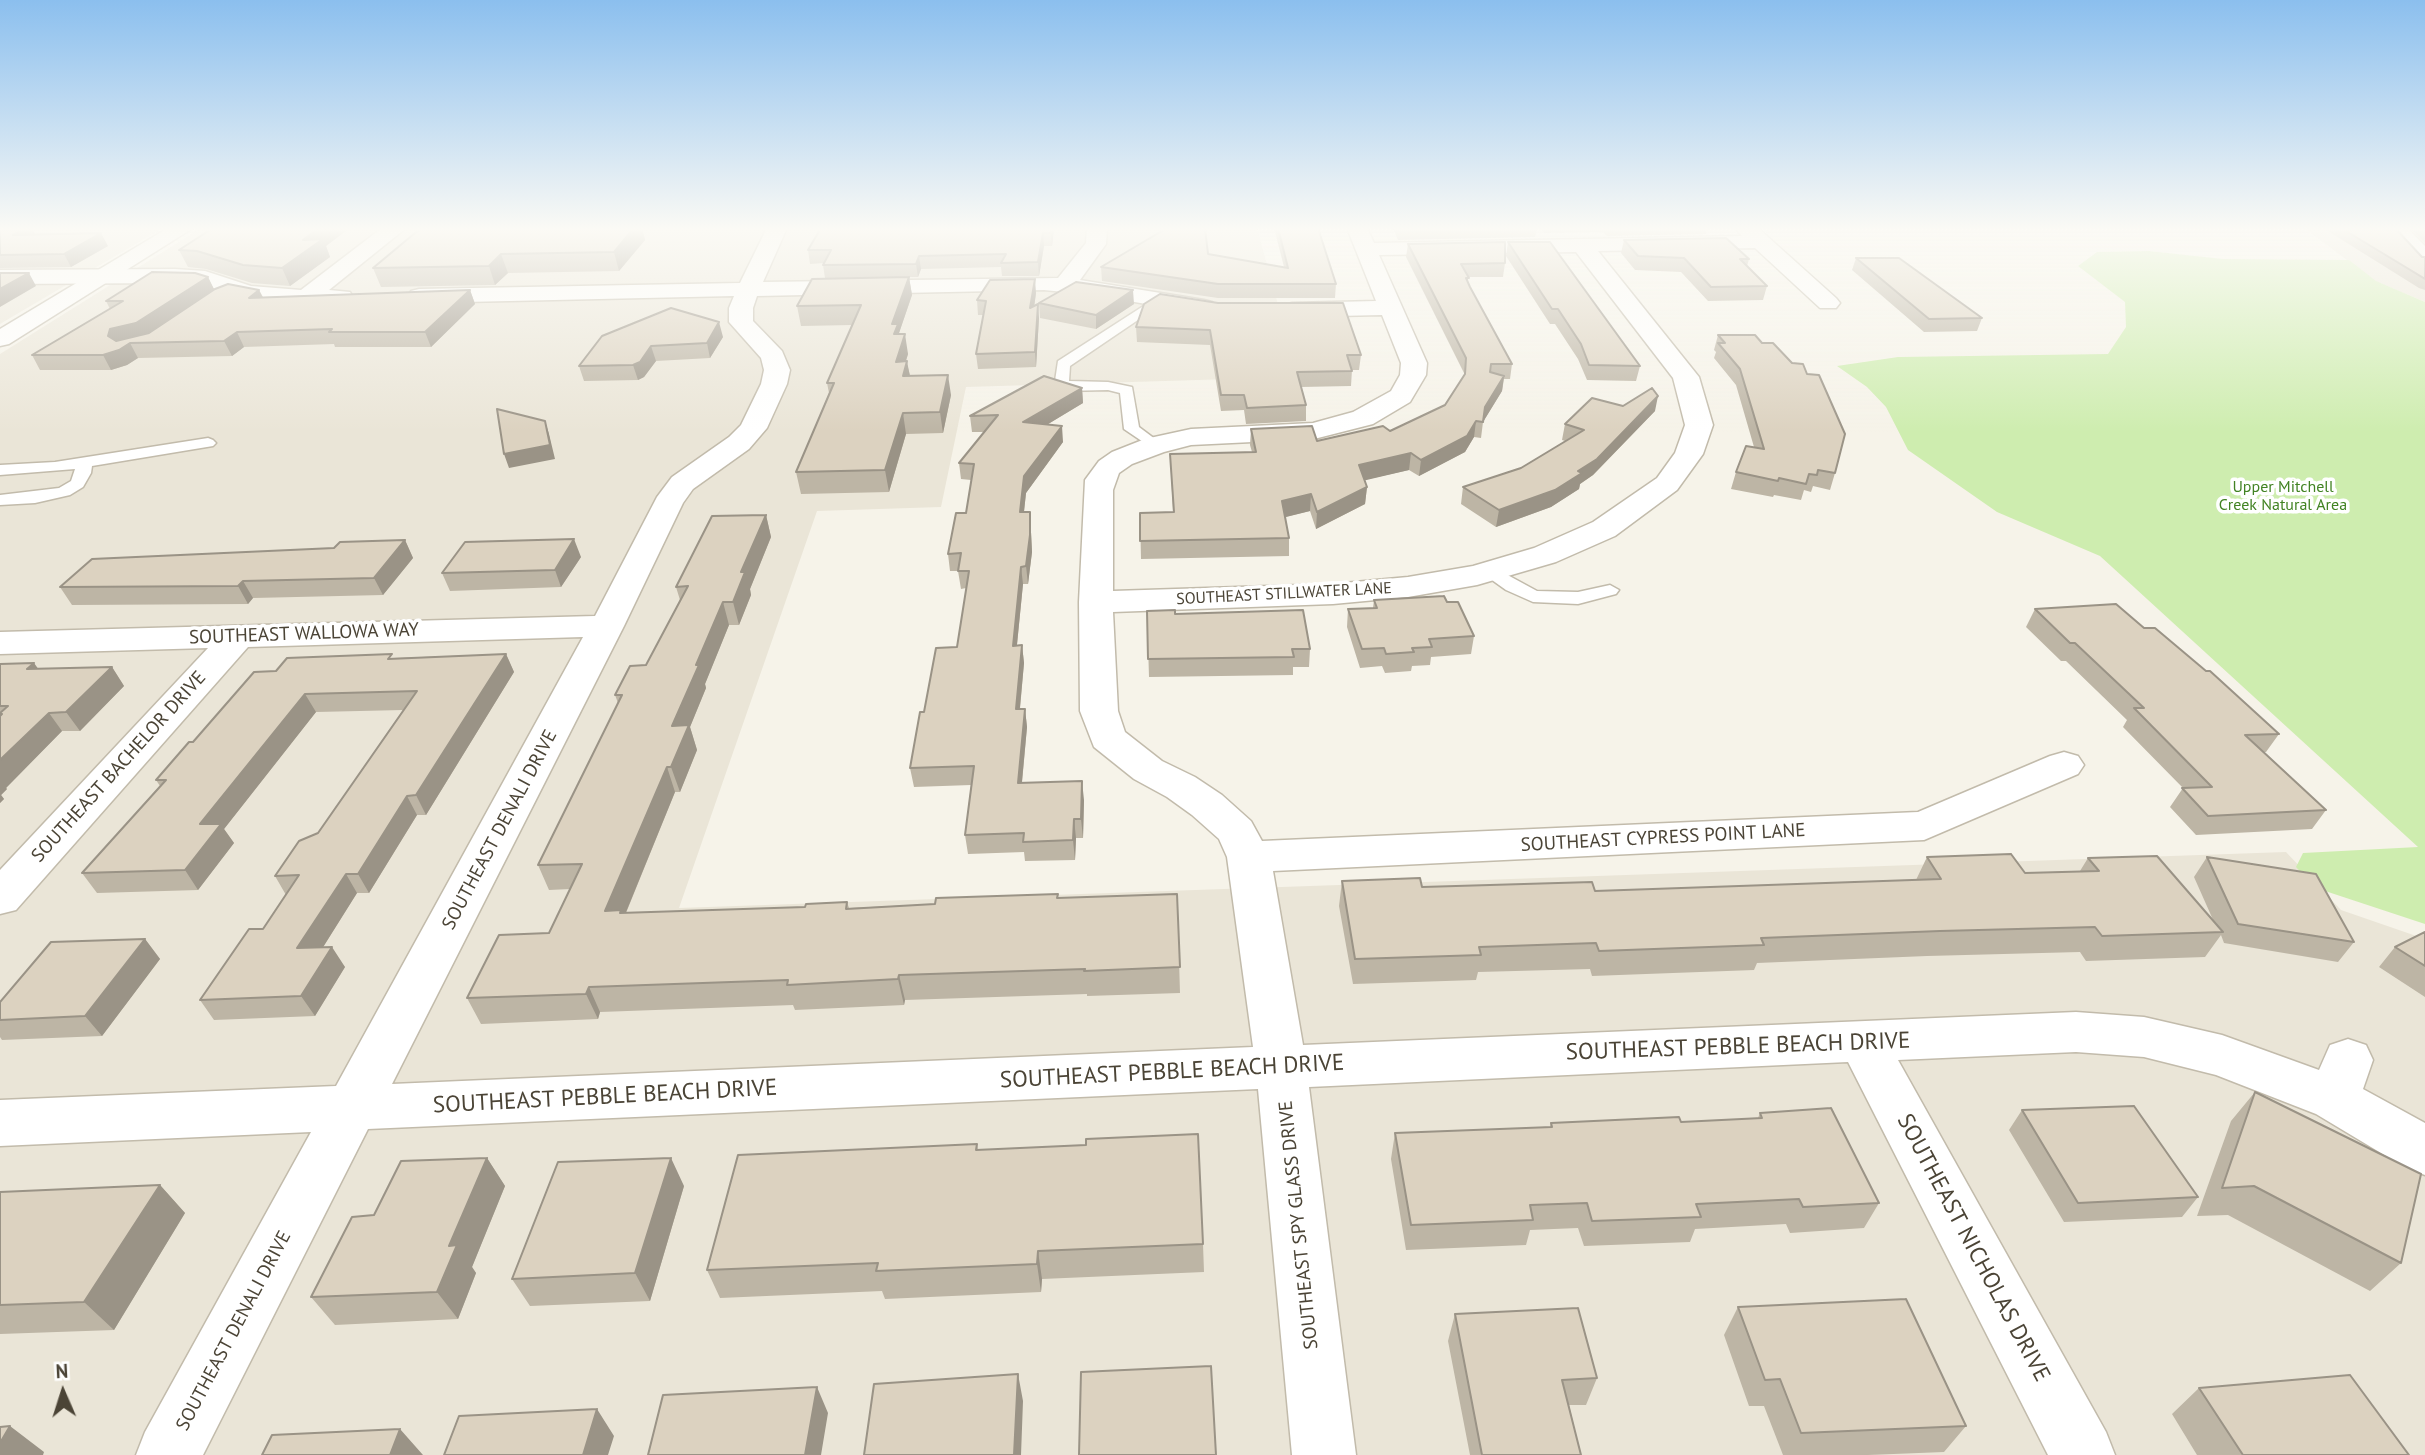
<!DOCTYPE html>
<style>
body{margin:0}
#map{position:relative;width:2425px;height:1455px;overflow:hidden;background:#f6f3e9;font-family:"PT Sans",sans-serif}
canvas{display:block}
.north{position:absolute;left:28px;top:1357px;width:70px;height:70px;-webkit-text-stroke:5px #fff;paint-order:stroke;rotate:357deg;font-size:19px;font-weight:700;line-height:28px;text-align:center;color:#4b4436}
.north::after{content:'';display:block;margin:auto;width:24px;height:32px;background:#4b4436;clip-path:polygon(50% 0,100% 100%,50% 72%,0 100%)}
</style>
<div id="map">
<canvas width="2425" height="1455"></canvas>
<div class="north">N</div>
</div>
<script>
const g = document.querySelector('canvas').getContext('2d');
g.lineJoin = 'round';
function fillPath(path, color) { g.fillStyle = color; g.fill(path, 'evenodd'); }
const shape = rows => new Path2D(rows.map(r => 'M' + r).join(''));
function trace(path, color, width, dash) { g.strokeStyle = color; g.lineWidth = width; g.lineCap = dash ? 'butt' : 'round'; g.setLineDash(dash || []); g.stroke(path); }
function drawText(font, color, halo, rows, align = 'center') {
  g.font = font + ' "PT Sans",sans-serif'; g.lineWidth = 7; g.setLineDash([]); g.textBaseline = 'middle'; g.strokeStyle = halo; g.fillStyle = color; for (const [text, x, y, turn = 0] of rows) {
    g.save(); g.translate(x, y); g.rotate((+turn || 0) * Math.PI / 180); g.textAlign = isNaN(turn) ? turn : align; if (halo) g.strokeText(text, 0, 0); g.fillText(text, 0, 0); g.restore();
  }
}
fillPath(shape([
 [0,228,163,228,0,324],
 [201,228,1257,228,1298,377,966,387,941,507,817,511,679,908,2286,852,2341,910,2425,939,2425,1455,0,1455,0,354],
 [2304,228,2425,228,2425,302,2375,281]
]), '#eae5d7');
fillPath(shape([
 [2149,251,2223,259,2349,260,2376,281,2425,302,2425,924,2316,888,2296,867,2303,853,2418,847,2100,556,1997,512,1908,450,1886,407,1867,387,1837,366,1898,357,2108,354,2126,327,2125,302,2078,266,2097,252]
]), '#ceedaf');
const service = shape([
 [1159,296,1163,297,1163,303,1070,366,1069,381,1108,382,1132,387,1139,427,1163,445,1155,450,1124,429,1120,393,1108,390,1063,391,1058,390,1055,381,1058,361,1159,296],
 [208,438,213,440,216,443,213,446,92,466,91,473,83,487,70,495,35,503,0,505,0,495,59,488,71,481,75,469,0,475,0,465,55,462,208,438],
 [1491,566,1537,591,1578,592,1610,585,1619,590,1616,594,1578,604,1533,602,1506,590,1485,575,1482,571,1491,566]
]);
const minor = shape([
 [382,228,406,228,329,290,350,292,353,297,350,302,342,304,273,303,239,297,202,284,175,283,0,284,0,270,175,269,205,271,251,286,301,290,382,228],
 [767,228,787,228,763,282,1058,278,1086,243,1087,228,1107,228,1106,244,1080,280,1204,300,1212,302,1216,307,1212,312,1204,314,1094,295,1044,290,757,296,753,308,753,321,782,351,790,370,787,384,767,428,749,449,693,489,683,503,624,626,392,1084,1253,1047,1227,857,1219,839,1192,815,1167,797,1134,779,1094,747,1080,711,1079,602,1085,480,1099,461,1112,452,1145,439,1191,429,1313,423,1353,412,1391,391,1400,375,1401,363,1382,315,1292,317,1284,315,1280,310,1284,305,1292,303,1376,301,1347,228,1367,228,1374,243,1742,236,1735,228,1758,228,1836,298,1840,303,1836,308,1820,308,1755,248,1598,251,1699,377,1713,425,1703,454,1677,490,1615,536,1556,562,1477,585,1408,597,1333,604,1113,612,1118,711,1125,732,1162,761,1195,777,1222,795,1251,821,1262,841,1918,812,2050,756,2064,752,2078,756,2084,765,2078,774,1924,840,1273,871,1303,1045,2076,1012,2144,1017,2222,1035,2319,1070,2330,1045,2348,1039,2366,1045,2373,1060,2363,1089,2425,1123,2425,1175,2406,1168,2316,1114,2216,1075,2144,1057,2076,1052,1898,1060,2106,1432,2115,1455,2048,1455,1848,1062,1309,1087,1356,1455,1292,1455,1258,1089,368,1129,203,1455,136,1455,145,1432,311,1132,0,1146,0,1100,336,1086,583,637,248,647,16,910,0,914,0,870,208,648,0,654,0,632,595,616,657,497,672,477,729,437,741,425,761,384,764,370,761,358,729,322,729,308,734,296,419,303,411,301,408,296,411,291,419,289,740,283,767,228],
 [1576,252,1673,378,1685,425,1675,453,1657,478,1593,522,1534,548,1473,566,1408,577,1333,584,1113,591,1113,490,1119,473,1132,464,1164,452,1191,445,1314,439,1373,424,1410,402,1426,375,1427,363,1379,255,1576,252],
 [2385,228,2407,228,2425,246,2425,264,2417,263,2385,228]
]);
const tertiary = shape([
 [168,228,193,228,9,344,0,346,0,329,168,228]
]);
trace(service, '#c2bbab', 3);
trace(minor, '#c2bbab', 3);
trace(tertiary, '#c2bbab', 3);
fillPath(service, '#fff');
fillPath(minor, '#fff');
fillPath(tertiary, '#fff');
fillPath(shape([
 [0,228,32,228,35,234,108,246,71,267,0,268],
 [421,228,642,228,645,240,619,271,508,273,495,285,381,287,373,268],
 [821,228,1054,228,1052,246,1044,246,1039,276,1002,276,1001,267,921,269,918,277,909,277,912,295,899,333,908,354,906,361,910,375,951,395,943,433,906,434,889,492,801,494,796,472,829,393,827,383,852,325,801,326,797,306,825,278,823,265,824,263,810,264,808,250],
 [1274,228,1318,228,1336,284,1335,298,1218,298,1102,281,1101,267,1284,267],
 [1393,228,1537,228,1535,237,1398,240],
 [1541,228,1707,228,1706,234,1607,236,1603,232,1544,233],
 [2323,228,2395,228,2422,257,2425,257,2425,290,2419,288],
 [2410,228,2425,228,2425,243],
 [347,230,326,246,330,257,290,286,252,283,206,269,188,267,179,250],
 [1624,240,1749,259,1747,266,1767,286,1763,300,1708,301,1681,272,1635,270,1621,253],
 [1508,242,1640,366,1636,381,1587,380,1578,359,1555,324,1550,324,1506,256],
 [1408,244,1505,263,1503,277,1468,277,1468,283,1470,287,1512,364,1510,379,1504,379,1502,391,1483,422,1481,438,1474,437,1465,452,1419,476,1409,470,1364,480,1367,487,1365,504,1316,529,1310,511,1285,517,1289,538,1289,556,1141,559,1140,513,1173,512,1170,454,1252,452,1250,445,1251,429,1317,441,1390,431,1445,405,1464,377,1464,373,1406,257],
 [1856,258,1982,318,1977,331,1924,332,1852,270],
 [208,277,214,290,259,290,263,297,470,290,475,304,431,347,335,347,334,344,244,347,232,356,138,358,127,365,111,370,40,370,32,355,110,309,106,301],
 [1036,293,1034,306,1039,318,1036,367,978,369,976,354,984,315,978,315,977,300],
 [1039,303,1134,304,1096,329,1040,318],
 [1144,304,1361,355,1359,370,1352,370,1351,386,1301,387,1306,405,1306,421,1246,424,1244,410,1221,411,1210,345,1137,342,1136,327],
 [1718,335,1835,473,1830,490,1813,486,1811,492,1804,490,1801,500,1774,495,1773,497,1731,489,1736,472,1754,447,1736,385,1714,358,1716,352,1714,350],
 [602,336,723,337,710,358,656,361,644,377,638,380,584,381,579,366],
 [1082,388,1083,403,1048,424,1063,442,1026,493,1024,512,1030,512,1032,552,1028,584,1023,584,1017,645,1022,645,1024,663,1020,709,1025,709,1027,727,1022,783,1084,800,1083,838,1076,838,1075,860,1025,861,1024,852,968,854,965,835,971,785,914,787,910,768,924,712,957,647,966,588,961,589,958,571,950,571,948,554,966,513,971,480,961,479,959,463,984,432,972,432,970,416],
 [1623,406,1655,411,1593,475,1580,484,1579,489,1551,507,1496,527,1461,504,1463,487,1521,468,1565,441,1562,440,1565,424],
 [766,515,771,537,750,589,751,595,739,625,729,625,705,684,706,688,690,727,697,750,680,792,675,792,626,913,805,907,847,902,849,908,935,904,1058,894,1058,898,1177,894,1180,993,1087,996,1087,994,905,1000,904,1005,795,1010,793,1005,600,1012,598,1019,481,1024,467,998,549,933,570,889,549,890,538,865,618,703,615,695,646,665,680,600,676,587],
 [405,540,413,558,383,595,253,598,248,604,72,605,60,587,334,548],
 [581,557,561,587,450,591,442,573],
 [1374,600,1447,602,1474,636,1471,654,1431,657,1430,665,1412,666,1411,671,1385,673,1382,666,1360,668,1347,627,1348,609,1373,608],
 [2035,609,2144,628,2279,734,2266,752,2264,752,2326,810,2312,829,2196,835,2170,807,2183,788,2123,727,2127,720,2066,661,2061,661,2026,627],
 [1147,611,1175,614,1310,649,1309,667,1293,667,1293,675,1149,677],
 [506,654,514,672,426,815,417,815,369,893,357,893,323,947,345,967,315,1016,214,1020,200,1000,263,929,286,895,275,876,318,833,403,710,316,712,224,829,234,843,198,890,97,893,82,873,160,786,156,780,193,742,276,671,394,658],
 [0,664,39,669,112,667,124,686,80,731,62,731,6,788,7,789,1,795,4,799,0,803],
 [1927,857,2025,873,2080,871,2088,858,2214,922,2194,877,2207,857,2354,942,2338,962,2224,943,2221,935,2205,957,2086,961,2080,952,1927,956,1757,963,1754,970,1592,976,1590,969,1478,972,1476,980,1353,984,1339,906,1342,881,1422,887,1595,891,1916,880],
 [2425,932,2425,997,2379,967,2395,947],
 [145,939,160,959,102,1036,2,1040,0,1037,0,1002],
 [2255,1092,2401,1263,2370,1291,2228,1215,2197,1216,2231,1121],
 [2022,1110,2198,1197,2182,1217,2064,1222,2009,1130],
 [1760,1113,1879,1203,1864,1228,1790,1233,1786,1224,1695,1229,1690,1242,1584,1246,1578,1228,1530,1230,1526,1245,1406,1250,1391,1159,1395,1133,1550,1127,1551,1123,1681,1122,1758,1118],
 [977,1144,978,1150,1203,1244,1204,1272,1042,1279,1041,1292,885,1299,882,1291,720,1298,707,1270],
 [487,1158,505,1186,472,1267,476,1273,458,1319,335,1325,311,1297,374,1215],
 [160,1185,185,1213,114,1330,0,1334,0,1192],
 [684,1186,650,1301,530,1306,512,1279],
 [1738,1307,1966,1426,1944,1452,1868,1455,1783,1455,1764,1406,1749,1406,1724,1335],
 [1455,1314,1597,1378,1586,1405,1569,1405,1581,1455,1470,1455,1448,1341],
 [2199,1388,2409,1455,2197,1455,2172,1414]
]), '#bdb5a5');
fillPath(shape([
 [25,228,32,228,37,238,13,235],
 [319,228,347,228,347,230,326,246,330,257,290,286,282,268,303,240],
 [634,228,642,228,645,240,619,271,614,252],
 [1052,228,1054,228,1052,246,1051,233],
 [101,233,108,246,71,267,64,254],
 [1043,233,1044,246,1039,276,1038,262],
 [501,254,508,273,495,285,489,266],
 [919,256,921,269,918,277,916,264],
 [29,273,36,286,0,307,0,289],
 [208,277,215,291,144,338,130,343,138,358,127,365,111,370,103,355,110,329],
 [909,277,912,295,899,333,901,344,895,343,892,324],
 [1035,279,1036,293,1032,323,1030,308],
 [259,290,266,304,249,298],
 [470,290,475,304,431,347,425,332],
 [1133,290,1134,304,1096,329,1096,315],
 [1038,304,1039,318,1036,367,1035,352],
 [719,322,723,337,710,358,707,343],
 [237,332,244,347,232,356,224,341],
 [905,334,908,354,899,382,896,362],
 [651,346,656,361,644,377,638,380,633,365],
 [907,361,911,382,903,376],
 [948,375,951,395,943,433,940,412],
 [1504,376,1502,391,1483,422,1485,407],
 [1082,388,1083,403,1025,438,1023,422],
 [1658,396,1655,411,1593,475,1580,484,1579,489,1551,507,1496,527,1499,510,1578,471],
 [903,413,906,434,889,492,885,470],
 [545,421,549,434,555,459,509,468,504,454],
 [1476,421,1474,437,1465,452,1419,476,1421,460],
 [1062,426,1063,442,1026,493,1022,529,1020,512,1024,476],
 [1411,453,1409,470,1358,482,1359,465],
 [1367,487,1365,504,1316,529,1317,512],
 [1311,494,1310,511,1282,518,1282,501],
 [1030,512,1032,552,1028,584,1026,566],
 [766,515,771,537,750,589,751,595,739,625,733,602,741,572],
 [574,539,581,557,561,587,555,570],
 [405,540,413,558,383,595,374,578],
 [1021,567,1023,584,1015,664,1013,646],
 [243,581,253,598,248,604,238,586],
 [723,602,729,625,705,684,706,688,690,727,697,750,680,792,671,767,672,726,696,665],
 [1022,645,1024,663,1018,728,1016,709],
 [506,654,514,672,426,815,416,795],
 [34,663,47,681,27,669],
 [112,667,124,686,80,731,66,712],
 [305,694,316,712,224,829,234,843,198,890,185,870,200,824],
 [1025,709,1027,727,1020,802,1018,783],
 [49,713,62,731,6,788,7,789,1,795,4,799,0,803,0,760],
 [667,767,675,792,624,917,605,911],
 [1082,781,1084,800,1083,838,1081,819],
 [407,796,417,815,369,893,358,874],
 [1074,819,1076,838,1075,860,1073,840],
 [346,874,357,893,310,968,297,948],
 [145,939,160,959,102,1036,85,1016],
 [332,947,345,967,315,1016,301,996],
 [899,975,905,1000,904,1005,898,979],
 [589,987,600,1012,598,1019,586,994],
 [487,1158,505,1186,472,1267,476,1273,458,1319,437,1292,449,1246],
 [671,1158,684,1186,650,1301,635,1273],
 [160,1185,185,1213,114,1330,84,1302],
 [1038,1251,1042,1279,1041,1292,1037,1264],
 [1018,1374,1023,1401,1021,1455,1014,1455],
 [817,1387,828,1413,821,1455,805,1455],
 [597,1409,614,1436,608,1455,583,1455],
 [10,1426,44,1452,43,1455,0,1455,0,1443],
 [400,1429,423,1455,390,1455]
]), '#9a9386');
const building = shape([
 [0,228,25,228,13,235,101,233,64,254,0,255,0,228],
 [213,228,319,228,303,240,323,239,282,268,243,265,197,251,179,250,213,228],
 [421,228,634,228,614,252,501,254,489,266,373,268,421,228],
 [821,228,1052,228,1051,233,1043,233,1038,262,1001,263,1006,254,919,256,916,264,823,265,831,250,808,250,821,228],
 [1167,228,1205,228,1208,254,1288,268,1278,228,1318,228,1336,284,1218,284,1101,267,1167,228],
 [2341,228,2395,228,2422,257,2425,257,2425,279,2341,228],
 [1726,238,1749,259,1740,259,1767,286,1711,287,1684,258,1638,256,1624,240,1726,238],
 [1505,242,1505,263,1461,264,1469,278,1466,278,1470,287,1512,364,1491,364,1490,372,1504,376,1485,407,1483,422,1476,421,1467,436,1421,460,1411,453,1359,465,1367,487,1317,512,1311,494,1282,501,1289,538,1140,541,1140,513,1174,512,1170,454,1256,452,1251,429,1312,426,1317,441,1383,426,1390,431,1445,405,1465,374,1466,358,1408,244,1505,242],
 [1508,242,1550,242,1640,366,1589,365,1581,344,1558,309,1552,309,1508,242],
 [1856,258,1899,258,1982,318,1929,319,1856,258],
 [152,272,195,273,208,277,136,323,110,329,108,336,116,341,149,333,215,289,228,284,259,290,249,298,470,290,425,332,329,332,332,329,237,332,224,341,130,343,119,350,103,355,32,355,123,301,106,301,152,272],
 [0,273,29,273,0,289,0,273],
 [909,277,892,324,898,324,894,334,905,334,896,362,907,361,903,376,948,375,940,412,903,413,885,470,796,472,834,383,827,383,861,305,797,306,812,279,909,277],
 [1035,279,1030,308,1038,304,1035,352,976,354,986,301,977,300,990,280,1035,279],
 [1076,282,1133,290,1096,315,1039,303,1076,282],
 [1160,294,1218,303,1343,303,1361,355,1347,355,1352,371,1297,372,1306,405,1247,408,1244,395,1221,395,1210,330,1136,327,1144,304,1160,294],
 [671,308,719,322,707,343,651,346,640,362,633,365,579,366,602,336,671,308],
 [1718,335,1755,335,1762,343,1773,343,1792,363,1803,364,1807,374,1819,375,1845,434,1835,473,1818,470,1817,475,1809,474,1806,484,1779,478,1778,481,1736,472,1746,446,1764,449,1740,369,1718,343,1725,343,1718,335],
 [1044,376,1082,388,1023,422,1062,426,1024,476,1020,512,1030,512,1030,535,1026,566,1021,567,1013,646,1022,645,1016,709,1025,709,1018,783,1082,781,1081,819,1074,819,1073,840,1023,842,1024,833,965,835,974,766,910,768,920,712,924,712,936,648,957,647,969,571,958,571,961,553,948,554,956,513,966,513,974,464,959,463,998,415,970,416,1044,376],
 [1652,388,1658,396,1597,459,1578,471,1582,473,1555,490,1499,510,1463,487,1521,468,1584,430,1565,424,1592,398,1623,406,1652,388],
 [497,409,545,421,550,445,504,454,497,409],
 [766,515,741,572,745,572,733,602,723,602,696,665,699,665,672,726,689,725,671,767,667,767,605,911,621,910,620,913,805,907,806,904,847,902,846,909,935,904,936,898,1058,894,1057,898,1177,894,1180,967,1084,971,1085,969,899,975,898,979,787,985,788,980,589,987,586,994,467,998,499,935,549,933,582,864,538,865,622,695,615,695,630,666,646,665,688,586,676,587,712,516,766,515],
 [574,539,555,570,442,573,465,542,574,539],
 [405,540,374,578,243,581,238,586,60,587,92,559,334,548,340,542,405,540],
 [1444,596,1447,602,1458,602,1474,636,1429,639,1432,647,1412,648,1414,652,1386,654,1384,648,1362,649,1348,609,1377,608,1374,600,1444,596],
 [2116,604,2144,628,2155,628,2206,671,2210,671,2279,734,2245,735,2326,810,2208,816,2182,788,2212,787,2134,708,2144,708,2075,643,2070,643,2035,609,2116,604],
 [1175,610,1175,614,1303,610,1310,649,1292,649,1294,657,1148,659,1147,611,1175,610],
 [392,654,388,659,506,654,416,795,407,796,358,874,346,874,297,948,332,947,301,996,200,1000,249,929,263,929,299,875,275,876,299,841,318,833,417,691,305,694,200,824,221,824,185,870,82,873,166,780,156,780,189,742,193,742,254,672,276,671,287,658,392,654],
 [34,663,27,669,112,667,66,712,49,713,0,760,0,716,2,714,0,714,0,713,8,706,0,706,0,664,34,663],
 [2011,854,2025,873,2099,871,2088,858,2157,856,2223,932,2102,936,2095,927,1940,931,1761,938,1764,945,1599,951,1596,943,1479,947,1481,955,1355,959,1342,881,1420,878,1422,887,1592,882,1595,891,1941,879,1927,857,2011,854],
 [2207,857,2316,874,2354,942,2238,924,2207,857],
 [2425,932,2425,966,2395,947,2425,932],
 [145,939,85,1016,0,1020,0,1002,51,942,145,939],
 [2255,1092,2421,1174,2401,1263,2254,1186,2222,1188,2255,1092],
 [2134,1106,2198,1197,2078,1203,2022,1110,2134,1106],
 [1831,1108,1879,1203,1803,1207,1799,1199,1696,1204,1701,1217,1592,1221,1587,1203,1530,1205,1533,1220,1411,1225,1395,1133,1552,1127,1551,1123,1679,1117,1681,1122,1762,1118,1760,1113,1831,1108],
 [1198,1134,1203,1244,1038,1251,1037,1264,876,1271,878,1263,707,1270,738,1155,977,1144,976,1150,1086,1145,1086,1139,1198,1134],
 [487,1158,449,1246,457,1245,437,1292,311,1297,352,1217,374,1215,401,1161,487,1158],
 [671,1158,635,1273,512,1279,558,1162,671,1158],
 [160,1185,84,1302,0,1305,0,1192,160,1185],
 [1906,1299,1966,1426,1801,1433,1780,1379,1765,1380,1738,1307,1906,1299],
 [1578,1308,1597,1378,1562,1380,1581,1455,1482,1455,1455,1314,1578,1308],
 [1211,1366,1216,1455,1079,1455,1081,1372,1211,1366],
 [1018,1374,1014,1455,864,1455,874,1384,1018,1374],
 [2350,1375,2409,1455,2243,1455,2199,1388,2350,1375],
 [817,1387,805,1455,648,1455,663,1395,817,1387],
 [597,1409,583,1455,444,1455,459,1416,597,1409],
 [10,1426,0,1443,0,1427,10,1426],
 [400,1429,390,1455,262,1455,272,1435,400,1429]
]);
fillPath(building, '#dcd2c0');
trace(building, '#9a9386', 2);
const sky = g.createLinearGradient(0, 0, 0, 432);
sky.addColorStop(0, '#8bbfee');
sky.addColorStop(0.53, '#fbfaf5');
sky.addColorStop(1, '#fbfaf500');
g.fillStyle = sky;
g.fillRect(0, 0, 2425, 432);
drawText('16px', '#428323', '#fff', [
 ["Upper Mitchell",2283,487],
 ["Creek Natural Area",2283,505]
]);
drawText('16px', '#4b4436', '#fff', [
 ["SOUTHEAST STILLWATER LANE",1284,594,-3]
]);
drawText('19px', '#4b4436', '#fff', [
 ["SOUTHEAST WALLOWA WAY",304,634,-2],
 ["SOUTHEAST BACHELOR DRIVE",119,767,-48],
 ["SOUTHEAST DENALI DRIVE",500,830,-62],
 ["SOUTHEAST CYPRESS POINT LANE",1663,838,-3],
 ["SOUTHEAST SPY GLASS DRIVE",1299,1225,-96],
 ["SOUTHEAST DENALI DRIVE",234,1331,-62]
]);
drawText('23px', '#4b4436', '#fff', [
 ["SOUTHEAST PEBBLE BEACH DRIVE",1738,1047,-2],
 ["SOUTHEAST PEBBLE BEACH DRIVE",1172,1072,-3],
 ["SOUTHEAST PEBBLE BEACH DRIVE",605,1097,-3],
 ["SOUTHEAST NICHOLAS DRIVE",1973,1248,62]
]);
</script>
